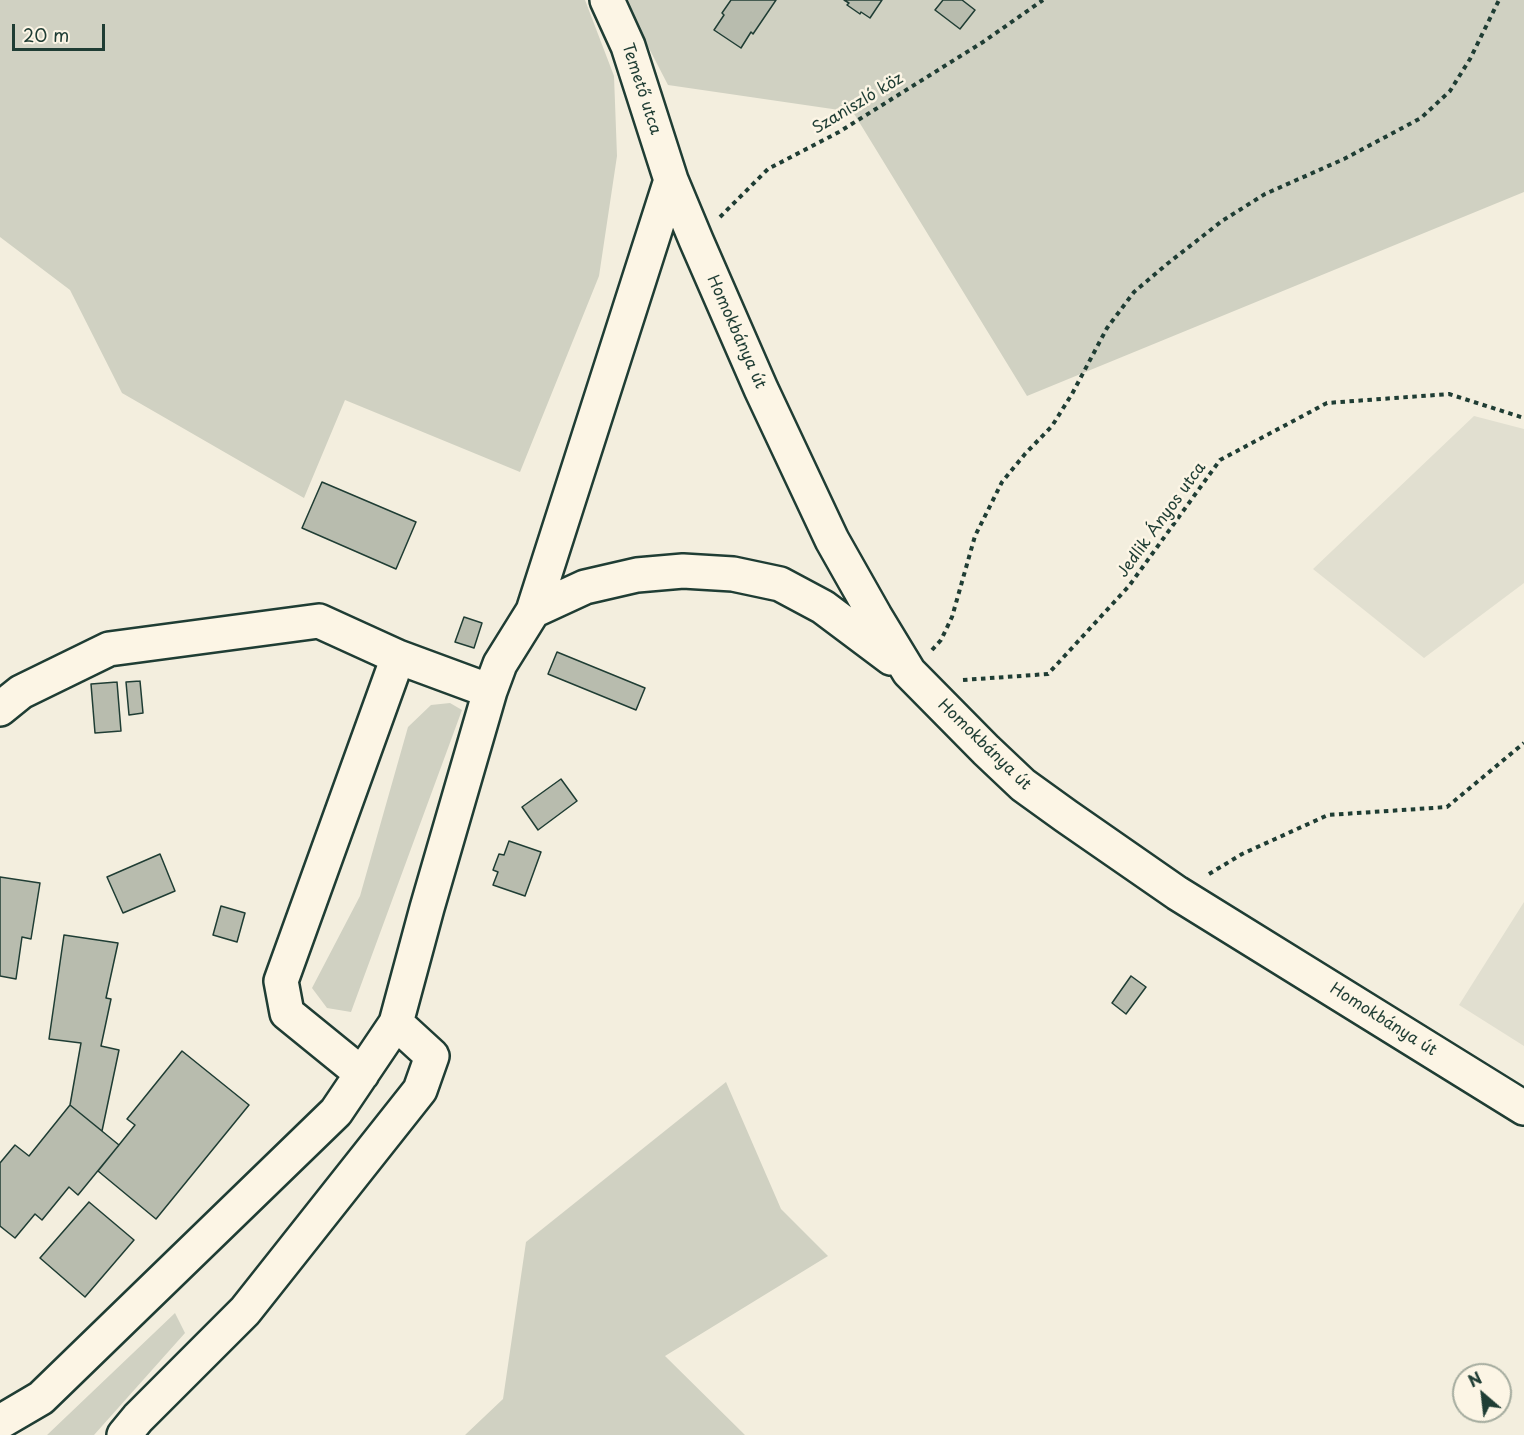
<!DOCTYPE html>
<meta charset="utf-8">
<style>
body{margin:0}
#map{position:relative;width:1524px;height:1435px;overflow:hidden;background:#f3eede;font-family:"Playpen Sans",sans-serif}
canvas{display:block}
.north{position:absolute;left:1452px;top:1363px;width:60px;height:60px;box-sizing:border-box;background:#fcf5e5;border:2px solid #a4ab9e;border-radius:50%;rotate:332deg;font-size:16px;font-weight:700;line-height:24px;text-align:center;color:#1f3d34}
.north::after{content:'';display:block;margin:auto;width:21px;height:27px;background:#1f3d34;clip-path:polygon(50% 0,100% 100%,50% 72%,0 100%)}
.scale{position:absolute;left:12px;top:24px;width:93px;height:27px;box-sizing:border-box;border:3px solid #1f3d34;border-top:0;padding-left:8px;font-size:18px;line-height:21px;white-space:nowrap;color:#1f3d34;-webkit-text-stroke:4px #fcf5e5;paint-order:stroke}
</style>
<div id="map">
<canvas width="1524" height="1435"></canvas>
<div class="north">N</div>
<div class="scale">20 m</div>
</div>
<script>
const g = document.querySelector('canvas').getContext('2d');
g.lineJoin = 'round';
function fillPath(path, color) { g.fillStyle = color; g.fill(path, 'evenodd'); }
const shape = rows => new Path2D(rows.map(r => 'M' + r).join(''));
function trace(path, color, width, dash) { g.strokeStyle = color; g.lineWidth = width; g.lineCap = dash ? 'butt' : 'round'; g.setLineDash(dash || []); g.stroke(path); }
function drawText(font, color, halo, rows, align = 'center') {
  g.font = font + ' "Playpen Sans",sans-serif'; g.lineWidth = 5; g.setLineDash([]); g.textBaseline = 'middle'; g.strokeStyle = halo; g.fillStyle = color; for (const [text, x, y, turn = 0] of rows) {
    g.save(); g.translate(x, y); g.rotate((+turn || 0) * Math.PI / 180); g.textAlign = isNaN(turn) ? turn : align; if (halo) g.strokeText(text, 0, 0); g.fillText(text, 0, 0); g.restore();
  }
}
fillPath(shape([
 [1474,416,1524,429,1524,583,1424,658,1313,569],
 [1524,902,1524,1046,1459,1005]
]), '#e1dfd0');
fillPath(shape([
 [0,0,585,0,614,76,617,156,599,276,520,472,345,400,304,498,122,393,70,290,0,237],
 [624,0,1524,0,1524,192,1027,396,853,112,668,85],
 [450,703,462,710,351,1012,327,1008,312,988,360,896,408,727,431,705],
 [726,1082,781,1209,828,1256,665,1356,745,1435,465,1435,503,1399,526,1242],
 [175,1313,185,1333,94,1435,47,1435]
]), '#d0d1c2');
const building = shape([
 [731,0,776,0,753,34,751,32,741,48,714,30,724,15,722,13,731,0],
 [844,0,882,0,870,18,861,12,860,14,847,5,849,3,844,0],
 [943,0,962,0,975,10,960,29,935,10,943,0],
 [322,482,416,522,396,569,302,528,322,482],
 [464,617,482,623,474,648,455,642,464,617],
 [557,652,645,688,636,710,548,674,557,652],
 [140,681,143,713,129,715,126,682,140,681],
 [117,682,121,731,95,733,91,684,117,682],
 [561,779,577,801,538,830,522,807,561,779],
 [509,841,541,852,525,896,493,885,498,872,493,870,499,854,504,855,509,841],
 [160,854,175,891,123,913,107,877,160,854],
 [0,877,40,883,31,939,22,937,16,979,0,976,0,877],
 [221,906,245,913,237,942,213,935,221,906],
 [64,935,118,943,106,998,111,999,101,1046,119,1050,102,1131,70,1105,81,1043,49,1039,64,935],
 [1131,976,1146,987,1126,1014,1112,1003,1131,976],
 [182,1051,249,1105,156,1219,98,1171,135,1125,127,1119,182,1051],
 [70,1105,119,1145,78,1195,69,1187,42,1220,35,1214,15,1238,0,1226,0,1163,15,1145,29,1156,70,1105],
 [89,1202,134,1240,85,1297,40,1258,89,1202]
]);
fillPath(building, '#b8bcae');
trace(building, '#1f3d34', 1.5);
const minor = shape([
 [607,0,628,46,671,180,696,240,761,389,832,540,875,616,909,672,986,750,1023,785,1066,816,1177,893,1524,1108],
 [533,611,585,587,637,575,683,571,733,574,780,584,823,607,891,658],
 [0,709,21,692,109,649,319,621,398,657,490,691],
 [362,1074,287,1013,281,981,398,657],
 [0,1422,41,1398,336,1112,396,1023,427,908,490,691,500,664,533,611,671,180],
 [124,1435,138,1418,245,1311,420,1090,432,1056,396,1023]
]);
trace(minor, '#1f3d34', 38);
trace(shape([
 [720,217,768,169,839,132,983,42,1043,0],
 [932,650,941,640,952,617,975,536,1002,482,1025,454,1052,426,1072,394,1107,328,1134,292,1167,264,1222,221,1265,194,1344,159,1421,118,1450,91,1470,59,1499,0],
 [963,680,1048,674,1129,586,1220,460,1327,403,1449,394,1524,418],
 [1209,874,1242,854,1328,815,1447,807,1524,743]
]), '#1f3d34', 4, [4.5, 4.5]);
trace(minor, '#fcf5e5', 33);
drawText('16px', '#1f3d34', '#fcf5e5', [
 ["Temető utca",641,89,72],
 ["Szaniszló köz",858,104,-31],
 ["Homokbánya út",736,332,66],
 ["Jedlik Ányos utca",1162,520,-54],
 ["Homokbánya út",984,745,44],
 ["Homokbánya út",1383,1020,32]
]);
</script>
